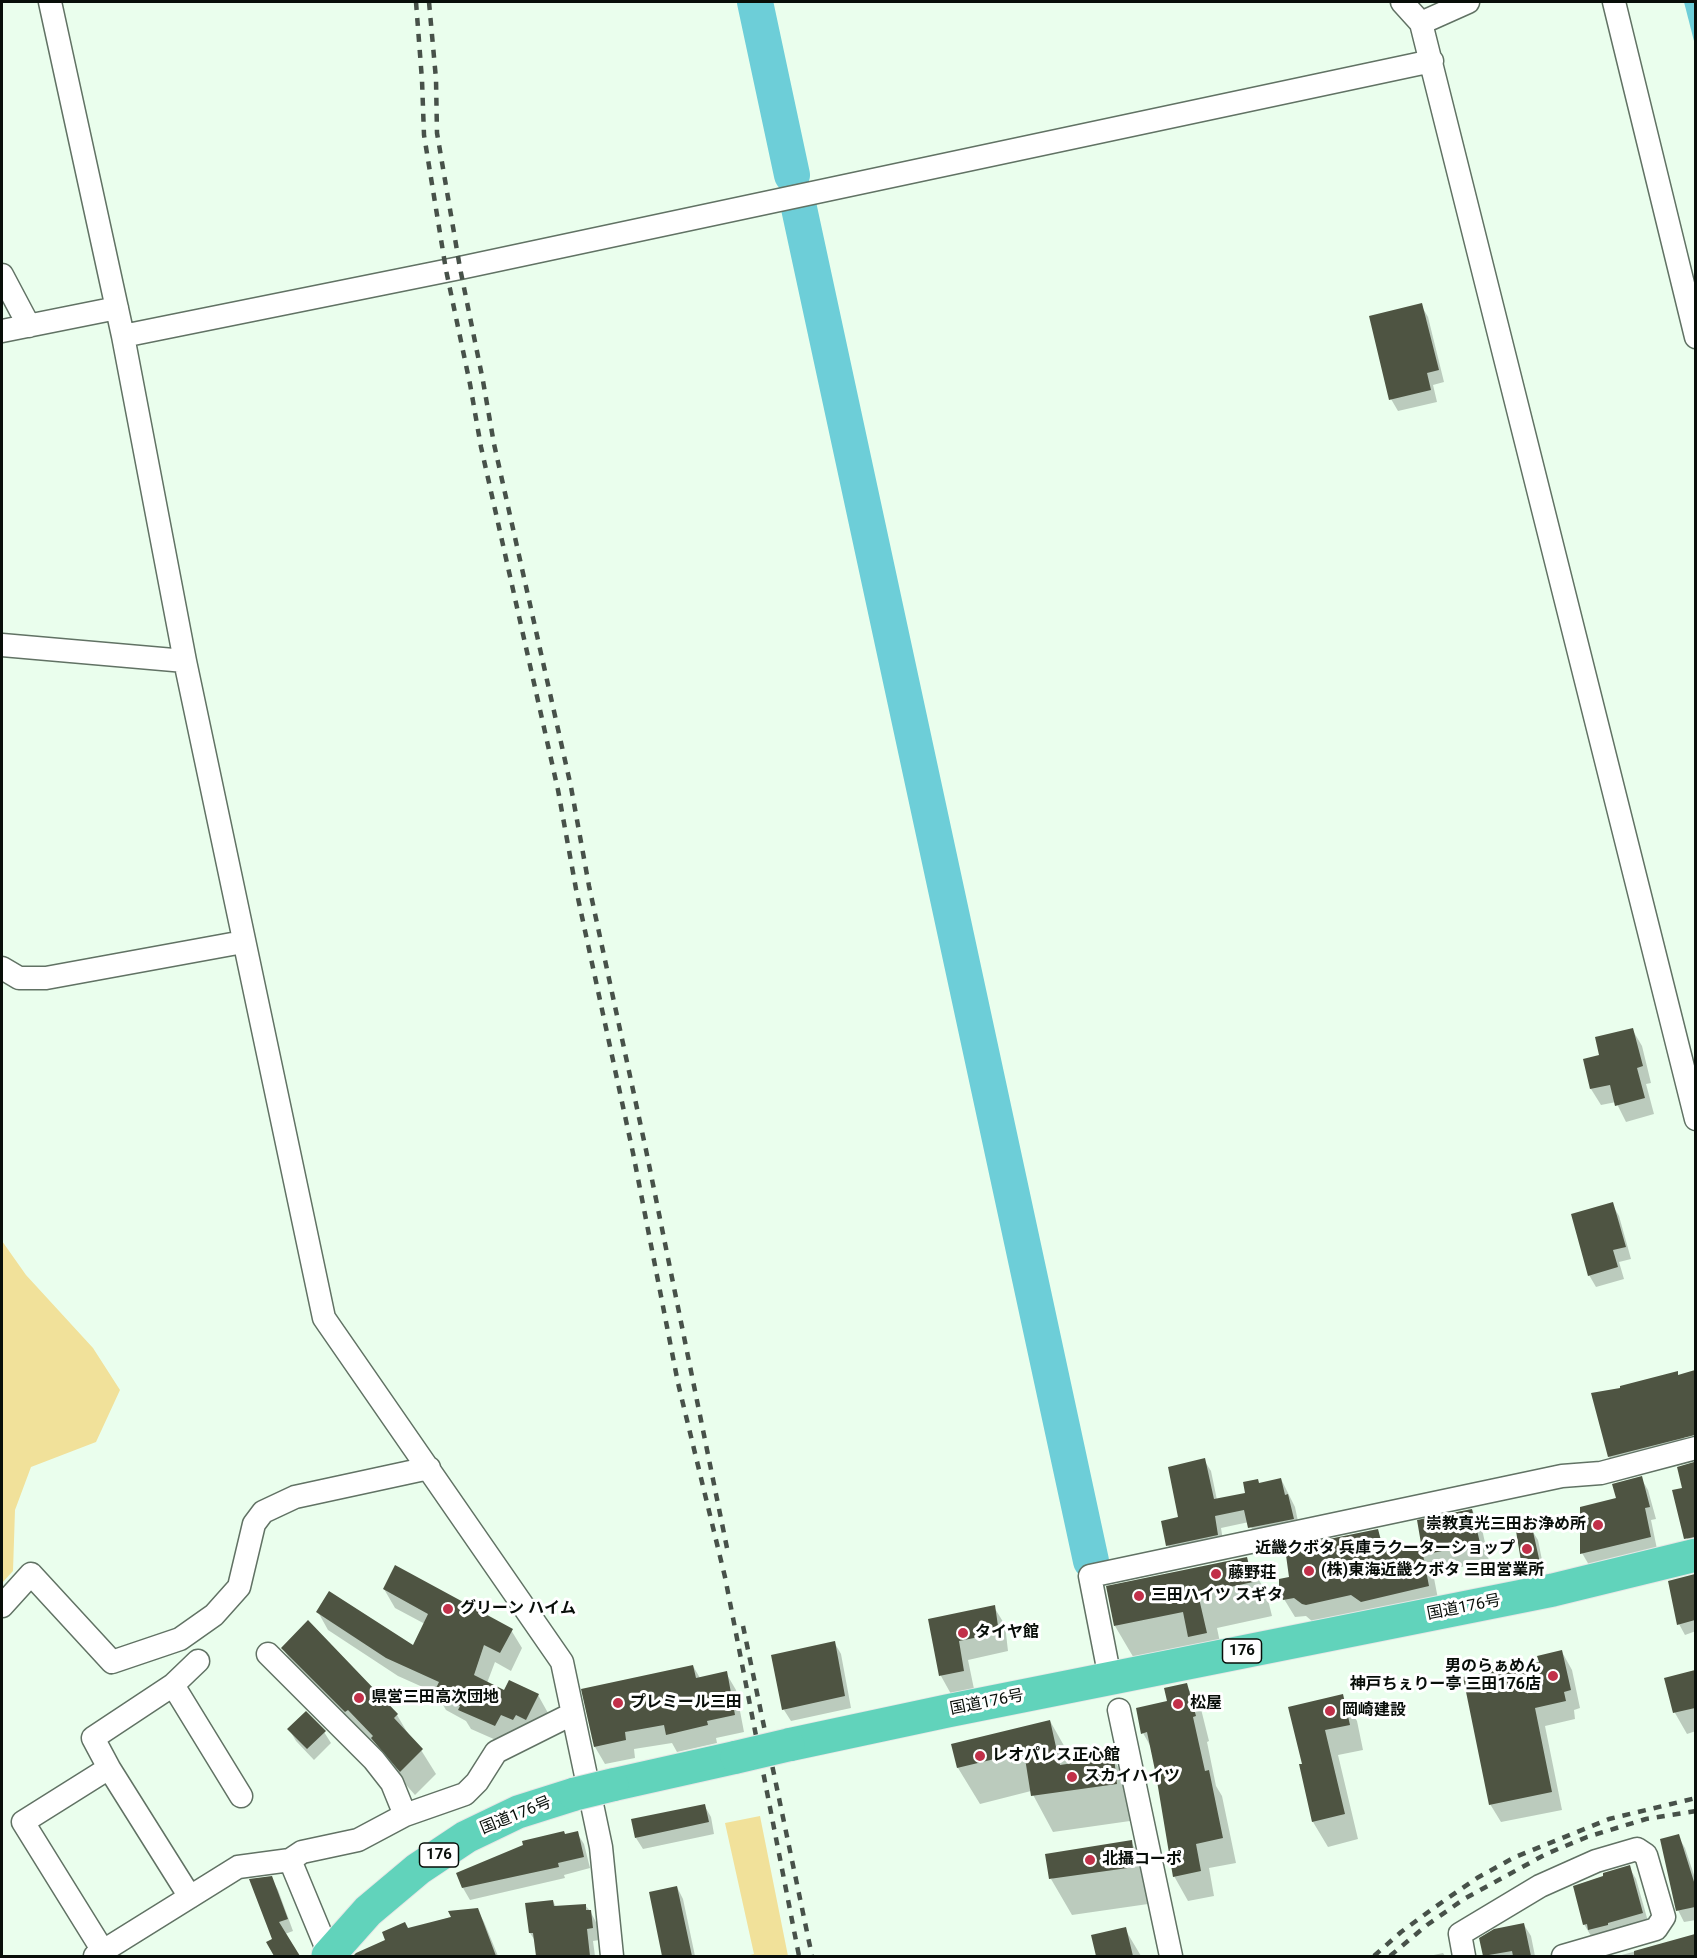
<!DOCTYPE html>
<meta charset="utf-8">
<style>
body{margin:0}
#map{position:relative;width:1697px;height:1958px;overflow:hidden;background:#eafeed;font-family:Roboto,sans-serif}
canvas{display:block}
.frame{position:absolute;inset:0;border:3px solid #080e09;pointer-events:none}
</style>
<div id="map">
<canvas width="1697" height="1958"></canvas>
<div class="frame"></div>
</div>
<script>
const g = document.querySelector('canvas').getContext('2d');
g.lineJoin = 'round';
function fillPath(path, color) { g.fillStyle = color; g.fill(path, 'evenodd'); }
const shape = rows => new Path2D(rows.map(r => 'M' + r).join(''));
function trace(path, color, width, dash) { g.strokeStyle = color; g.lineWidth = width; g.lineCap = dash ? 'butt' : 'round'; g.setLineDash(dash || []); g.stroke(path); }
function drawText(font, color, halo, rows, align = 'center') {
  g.font = font + ' Roboto,"Noto Sans JP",sans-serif'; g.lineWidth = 6; g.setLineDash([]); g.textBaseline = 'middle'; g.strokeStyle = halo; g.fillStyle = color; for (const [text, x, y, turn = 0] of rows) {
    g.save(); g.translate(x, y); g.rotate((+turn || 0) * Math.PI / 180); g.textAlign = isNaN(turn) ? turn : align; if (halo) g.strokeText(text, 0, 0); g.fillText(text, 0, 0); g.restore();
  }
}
fillPath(shape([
 [2,1241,26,1275,93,1348,120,1390,96,1442,31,1467,15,1510,13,1571,2,1583],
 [760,1816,788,1956,746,1956,754,1954,725,1823]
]), '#f1e19a');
fillPath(shape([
 [1684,2,1695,2,1695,45]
]), '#6dced8');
fillPath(shape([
 [1421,305,1428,317,1444,382,1433,385,1437,402,1398,411,1391,399],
 [1632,1029,1642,1046,1651,1083,1646,1084,1654,1114,1626,1122,1616,1102,1601,1105,1591,1089,1584,1060,1601,1056],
 [1612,1204,1619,1216,1631,1259,1619,1262,1624,1279,1596,1287,1589,1275],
 [1696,1372,1696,1427,1682,1430,1688,1455,1618,1473,1609,1457,1679,1376],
 [1204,1460,1211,1471,1217,1500,1247,1494,1281,1479,1295,1507,1300,1531,1256,1539,1249,1522,1221,1528,1224,1547,1175,1557,1168,1545],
 [1696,1464,1696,1543,1690,1544,1684,1532,1684,1489,1679,1468],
 [1641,1478,1648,1490,1656,1519,1651,1520,1657,1549,1589,1565,1582,1553,1618,1499],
 [1472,1510,1482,1529,1489,1561,1433,1573,1439,1604,1313,1622,1306,1616,1295,1617,1284,1599,1291,1578,1377,1531,1388,1553,1424,1552],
 [1531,1529,1538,1540,1545,1575,1531,1578,1524,1566],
 [1246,1558,1266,1592,1272,1616,1217,1628,1225,1667,1135,1660,1115,1626],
 [1696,1576,1696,1631,1685,1635,1679,1624,1670,1582],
 [384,1589,511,1630,522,1648,511,1671,495,1662,487,1683,505,1692,538,1695,548,1713,505,1744,471,1729,466,1721,446,1710,436,1693,398,1676,328,1630,318,1612,414,1647,425,1624,395,1608],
 [994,1607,1005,1625,1008,1651,968,1660,974,1689,951,1694,941,1676,930,1620],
 [308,1623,397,1715,410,1737,421,1750,436,1774,415,1795,387,1763,297,1672,283,1648],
 [834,1642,841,1654,851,1708,791,1721,784,1710],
 [1562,1652,1572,1670,1580,1708,1574,1710,1575,1719,1545,1726,1562,1810,1501,1822,1490,1804,1540,1663],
 [693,1666,700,1678,726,1673,736,1690,744,1732,716,1738,717,1743,677,1752,672,1743,634,1749,635,1758,605,1764,595,1747,583,1690],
 [1696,1671,1696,1731,1687,1734,1675,1713,1666,1679],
 [1186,1685,1201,1709,1209,1741,1207,1742,1216,1786,1222,1796,1236,1863,1209,1868,1214,1896,1188,1901,1174,1876,1152,1749,1143,1733],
 [1342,1696,1357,1721,1363,1750,1338,1755,1358,1839,1328,1847,1313,1822,1301,1766,1303,1765],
 [1050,1721,1071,1758,1072,1765,1113,1758,1134,1795,1137,1820,1053,1832,1031,1791,980,1804,958,1768,953,1745],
 [289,1729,324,1732,331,1743,314,1760,296,1741],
 [704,1805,711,1817,714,1834,643,1849,636,1838],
 [577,1833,584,1844,590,1868,564,1875,565,1878,470,1900,463,1888,458,1874],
 [1678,1836,1685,1848,1696,1881,1696,1920,1684,1922,1678,1910],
 [1131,1842,1153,1878,1155,1903,1072,1915,1051,1879],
 [1629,1867,1636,1879,1649,1925,1591,1936,1584,1924],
 [271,1878,278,1890,293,1931,285,1934,298,1956,276,1956,268,1943,273,1939],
 [677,1887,683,1899,695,1956,658,1956,664,1955],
 [553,1901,556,1907,585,1905,590,1911,597,1924,599,1940,593,1941,595,1956,538,1956,536,1942,530,1933],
 [477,1909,484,1922,498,1956,370,1956,367,1950,408,1930],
 [1524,1925,1531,1936,1535,1956,1485,1956,1481,1939],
 [1125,1929,1141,1956,1097,1956,1092,1936],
 [1696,1935,1696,1956,1618,1956],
 [1443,1953,1445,1956,1429,1956]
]), '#0003');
trace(shape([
 [755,2,792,175],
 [799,208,1091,1561]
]), '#6dced8', 36);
fillPath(shape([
 [1422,303,1439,370,1427,373,1431,390,1389,400,1369,316],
 [1633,1028,1643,1066,1637,1068,1645,1098,1615,1106,1610,1085,1590,1089,1583,1059,1599,1055,1595,1037],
 [1613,1202,1626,1247,1613,1250,1618,1267,1588,1276,1571,1214],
 [1695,1370,1695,1435,1608,1457,1591,1393,1620,1388,1620,1386,1678,1371,1678,1375],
 [1205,1458,1214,1499,1245,1493,1243,1482,1258,1479,1259,1483,1281,1478,1285,1495,1288,1494,1294,1519,1248,1528,1244,1510,1215,1516,1218,1535,1166,1546,1161,1521,1178,1517,1168,1467],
 [1694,1462,1695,1537,1684,1539,1672,1490,1682,1488,1677,1467],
 [1642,1476,1650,1507,1645,1508,1651,1537,1580,1554,1580,1507,1616,1498,1612,1484],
 [1472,1509,1480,1543,1423,1555,1429,1586,1361,1602,1351,1595,1306,1605,1302,1604,1294,1598,1283,1600,1279,1588,1279,1579,1289,1577,1285,1548,1378,1529,1384,1552,1421,1545,1422,1549,1417,1520],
 [1532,1527,1540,1563,1522,1567,1516,1531],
 [1247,1557,1253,1582,1198,1594,1207,1633,1188,1637,1183,1612,1114,1626,1106,1586],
 [395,1565,513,1629,500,1653,484,1645,474,1675,504,1690,509,1680,539,1694,526,1720,516,1715,513,1720,501,1715,495,1726,458,1710,460,1706,434,1692,439,1682,386,1658,316,1612,329,1591,413,1645,428,1614,383,1589],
 [1695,1574,1695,1620,1677,1625,1668,1581],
 [995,1605,999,1633,959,1641,964,1671,939,1676,928,1619],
 [308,1620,398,1714,394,1718,423,1749,400,1772,371,1738,373,1736,348,1710,345,1712,281,1648],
 [835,1641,845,1696,782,1710,771,1655],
 [1562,1650,1571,1690,1564,1692,1566,1701,1535,1708,1552,1792,1489,1805,1463,1677,1539,1662,1537,1656],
 [693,1665,696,1678,727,1671,735,1715,707,1721,708,1725,666,1735,664,1725,625,1732,626,1740,594,1747,581,1689],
 [1695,1670,1695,1708,1673,1713,1664,1678],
 [1187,1683,1196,1716,1193,1717,1205,1771,1209,1770,1223,1838,1196,1844,1201,1871,1173,1877,1156,1775,1147,1732,1141,1734,1136,1708,1167,1701,1164,1688],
 [1343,1694,1350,1725,1325,1730,1345,1814,1312,1822,1299,1764,1302,1764,1288,1707],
 [306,1711,326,1731,307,1749,287,1729],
 [1050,1720,1060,1765,1114,1757,1117,1784,1031,1796,1024,1752,957,1768,951,1744],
 [705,1804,709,1822,635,1838,631,1819],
 [564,1831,565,1834,578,1831,584,1857,558,1863,559,1867,462,1888,456,1873,523,1845,522,1841],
 [1679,1834,1695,1885,1695,1907,1676,1911,1660,1839],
 [1132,1840,1135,1867,1049,1879,1045,1854],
 [1630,1865,1643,1913,1608,1923,1608,1925,1588,1930,1587,1924,1583,1925,1573,1886,1603,1876,1603,1873],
 [272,1876,288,1919,279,1922,300,1956,274,1956,266,1942,272,1939,249,1879],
 [677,1886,692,1956,662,1956,649,1892],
 [553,1900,554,1906,586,1904,586,1910,591,1910,593,1928,587,1929,590,1956,536,1956,533,1933,529,1933,525,1903],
 [478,1908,496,1956,353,1956,356,1953,385,1940,382,1932,405,1922,408,1928,451,1917,448,1911],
 [1524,1923,1531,1956,1513,1956,1512,1951,1483,1956,1479,1938,1494,1929],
 [1126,1927,1133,1956,1096,1956,1091,1935],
 [1695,1934,1695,1956,1634,1956,1634,1951]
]), '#4e5442');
const minor = shape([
 [50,2,123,336,185,661,324,1318,562,1662,601,1847,612,1956],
 [1402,2,1421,23],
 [1468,2,1421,23,1696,1119],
 [1614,2,1696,337],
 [2,275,29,326],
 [2,331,117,308],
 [123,336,460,268,1432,61],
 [2,645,185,661],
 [2,968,19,978,46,978,243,942],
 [2,1606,31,1574,112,1662,180,1639,214,1615,239,1587,254,1524,263,1512,295,1497,429,1468],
 [268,1654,374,1760,392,1783,405,1815],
 [1108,1668,1090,1576,1562,1476,1601,1473,1696,1448],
 [173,1685,241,1796],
 [1119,1710,1171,1956],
 [109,1768,190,1897],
 [290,1860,302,1852,358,1840,405,1815,465,1794,477,1782,496,1752,572,1714],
 [103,1951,23,1822,109,1768,93,1738,173,1685,198,1661],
 [95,1956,238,1867,290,1860,329,1954],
 [1464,1956,1460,1934,1540,1886,1596,1861,1637,1849,1646,1855,1664,1917,1656,1929,1563,1956]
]);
const highway = shape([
 [788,1745,947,1711,1553,1590,1696,1555],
 [612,1785,737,1757],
 [328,1956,368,1911,418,1869,466,1837,518,1812,575,1794]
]);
trace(minor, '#617264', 25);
trace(highway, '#e6e7e6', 35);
trace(minor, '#fff', 22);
trace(highway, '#61d3bb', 33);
trace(shape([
 [416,2,422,80,424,135,446,270,470,384,481,447,558,790,576,889,633,1153,678,1383,725,1577,799,1956],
 [429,2,436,79,437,133,460,268,483,381,494,444,571,787,589,886,646,1150,728,1553],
 [743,1626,812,1956],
 [1374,1956,1401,1932,1435,1907,1477,1878,1515,1857,1609,1819,1696,1798],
 [1390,1956,1427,1925,1464,1899,1546,1854,1587,1837,1646,1819,1696,1811]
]), '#475149', 4.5, [8, 8]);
const highwayBridge = shape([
 [737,1757,788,1745],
 [575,1794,612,1785]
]);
trace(highwayBridge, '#e6e7e6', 35, []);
trace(highwayBridge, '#61d3bb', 33);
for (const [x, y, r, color] of [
 [1598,1525,6,"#c13049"],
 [1527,1549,6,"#c13049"],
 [1309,1571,6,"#c13049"],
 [1216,1574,6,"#c13049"],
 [1139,1596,6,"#c13049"],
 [448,1609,6,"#c13049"],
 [963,1633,6,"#c13049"],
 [1553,1676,6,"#c13049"],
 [359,1698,6,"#c13049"],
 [618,1703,6,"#c13049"],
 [1178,1704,6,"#c13049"],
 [1330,1711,6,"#c13049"],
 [980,1756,6,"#c13049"],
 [1072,1777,6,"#c13049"],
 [1090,1860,6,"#c13049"]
]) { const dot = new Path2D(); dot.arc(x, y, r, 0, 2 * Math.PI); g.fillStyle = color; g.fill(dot); trace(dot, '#fff', 2); }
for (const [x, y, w] of [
 [1242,1651,39],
 [439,1855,39]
]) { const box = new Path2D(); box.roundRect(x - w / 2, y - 12, w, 24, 4.5); g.fillStyle = '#fff'; g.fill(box); trace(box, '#080e09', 1.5); }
drawText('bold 15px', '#080e09', null, [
 ["176",1242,1651],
 ["176",439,1855]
]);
drawText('bold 16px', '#080e09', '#fff', [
 ["崇教真光三田お浄め所",1586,1525,"right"],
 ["近畿クボタ 兵庫ラクーターショップ",1515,1549,"right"],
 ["(株)東海近畿クボタ 三田営業所",1321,1571],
 ["藤野荘",1228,1574],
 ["三田ハイツ スギタ",1151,1596],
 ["グリーン ハイム",460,1609],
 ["タイヤ館",975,1633],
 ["男のらぁめん",1541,1667,"right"],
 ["神戸ちぇりー亭 三田176店",1541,1685,"right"],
 ["県営三田高次団地",371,1698],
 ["プレミール三田",630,1703],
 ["松屋",1190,1704],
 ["岡崎建設",1342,1711],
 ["レオパレス正心館",992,1756],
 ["スカイハイツ",1084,1777],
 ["北攝コーポ",1102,1860]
], 'left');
drawText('16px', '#080e09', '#fff', [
 ["国道176号",1464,1608,-11],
 ["国道176号",987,1703,-11],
 ["国道176号",516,1816,-22]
]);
</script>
